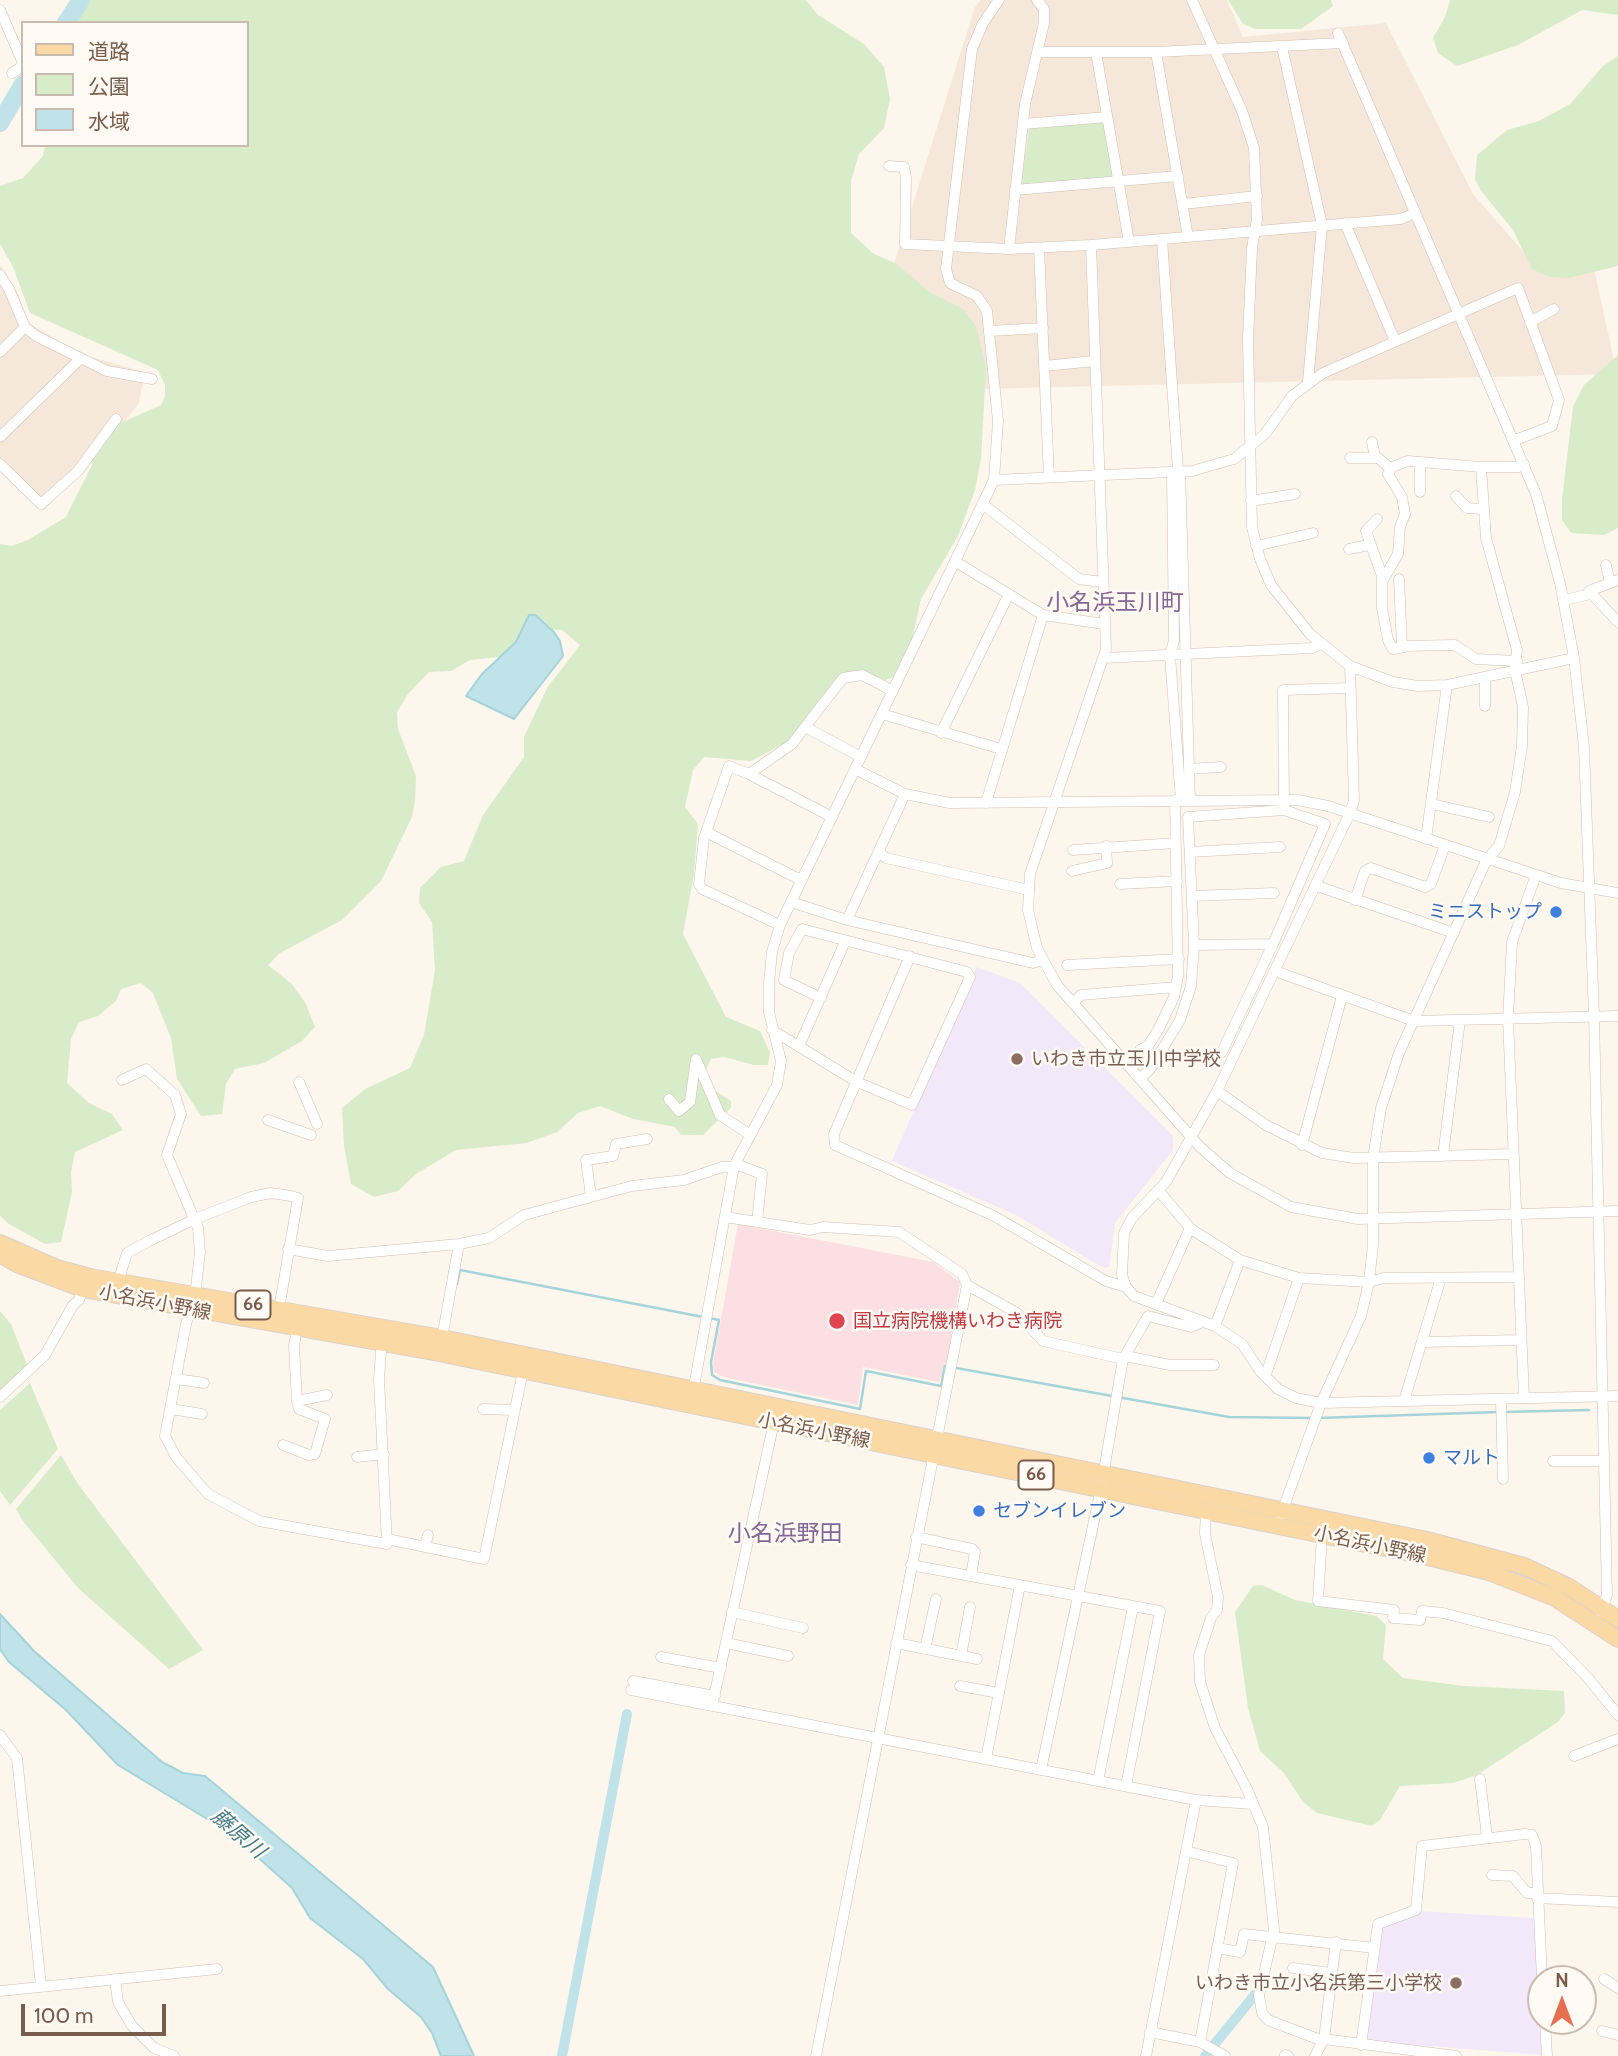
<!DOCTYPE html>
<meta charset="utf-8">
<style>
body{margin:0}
#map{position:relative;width:1618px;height:2056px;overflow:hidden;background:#fdf6ec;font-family:Cabin,"Noto Sans JP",sans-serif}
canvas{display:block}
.legend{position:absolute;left:21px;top:21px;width:228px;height:126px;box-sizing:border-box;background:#fffaf3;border:2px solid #cabbb1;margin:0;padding:9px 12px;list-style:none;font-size:21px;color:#7a5c4d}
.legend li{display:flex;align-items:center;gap:14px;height:35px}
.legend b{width:35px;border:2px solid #cabbb1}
.north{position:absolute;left:1527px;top:1965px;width:70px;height:70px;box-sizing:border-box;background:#fffaf3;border:2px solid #cabbb1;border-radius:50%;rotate:0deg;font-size:19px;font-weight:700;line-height:28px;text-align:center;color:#7a5c4d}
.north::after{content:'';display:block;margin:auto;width:24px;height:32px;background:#e76f51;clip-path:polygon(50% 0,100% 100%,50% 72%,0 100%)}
.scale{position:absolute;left:21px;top:2004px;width:145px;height:32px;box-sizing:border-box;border:4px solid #7a5c4d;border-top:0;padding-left:9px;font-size:21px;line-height:24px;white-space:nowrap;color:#7a5c4d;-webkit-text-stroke:5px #fffaf3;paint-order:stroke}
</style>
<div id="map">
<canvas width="1618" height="2056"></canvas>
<ul class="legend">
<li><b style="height:9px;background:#fbd9a5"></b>道路</li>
<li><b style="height:19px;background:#d8ecc9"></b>公園</li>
<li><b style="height:19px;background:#bfe3e8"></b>水域</li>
</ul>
<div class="north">N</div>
<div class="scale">100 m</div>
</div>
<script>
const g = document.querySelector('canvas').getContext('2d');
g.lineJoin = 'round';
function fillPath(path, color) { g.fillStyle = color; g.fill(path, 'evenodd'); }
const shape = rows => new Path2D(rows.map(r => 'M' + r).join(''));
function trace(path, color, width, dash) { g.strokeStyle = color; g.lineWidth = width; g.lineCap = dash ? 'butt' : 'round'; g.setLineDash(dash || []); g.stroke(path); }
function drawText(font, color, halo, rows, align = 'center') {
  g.font = font + ' Cabin,"Noto Sans JP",sans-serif'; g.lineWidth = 5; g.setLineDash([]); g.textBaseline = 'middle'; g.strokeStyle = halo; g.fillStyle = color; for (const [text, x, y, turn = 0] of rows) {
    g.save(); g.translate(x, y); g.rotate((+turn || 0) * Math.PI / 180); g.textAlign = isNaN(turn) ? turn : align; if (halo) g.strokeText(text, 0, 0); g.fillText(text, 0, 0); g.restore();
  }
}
fillPath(shape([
 [981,0,1227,0,1243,37,1386,23,1473,194,1535,265,1591,255,1617,374,977,389,892,270,975,7],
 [0,265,18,294,28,323,84,355,145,372,139,403,93,461,43,511,0,470]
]), '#f5e8da');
fillPath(shape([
 [976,967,1020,983,1173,1136,1173,1150,1115,1223,1109,1267,1103,1268,1016,1215,892,1161],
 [1418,1911,1534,1918,1542,2055,1365,2041,1383,1925]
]), '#f3e8fa');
fillPath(shape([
 [738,1224,933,1262,960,1282,947,1361,939,1382,863,1367,858,1405,723,1377,714,1372,713,1364]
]), '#fbdfe3');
fillPath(shape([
 [89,0,806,0,818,15,864,44,884,67,890,99,884,128,859,154,851,181,851,233,874,254,895,263,931,293,963,309,976,326,986,368,981,459,975,490,958,536,921,599,910,649,894,677,885,680,861,670,849,672,796,737,751,761,704,757,693,770,685,807,698,824,694,874,683,934,726,1017,760,1031,770,1053,768,1065,754,1065,724,1057,711,1059,705,1071,708,1086,731,1101,731,1108,703,1135,681,1135,675,1127,633,1119,600,1106,578,1113,557,1132,527,1143,456,1150,416,1174,398,1191,374,1197,351,1184,344,1146,342,1108,365,1089,410,1068,424,1035,435,970,432,922,419,903,420,888,441,867,464,861,483,815,524,757,524,737,547,688,580,645,562,630,540,629,509,656,470,660,451,671,429,672,408,694,397,712,398,729,416,776,415,801,412,817,381,881,342,920,280,953,268,965,292,984,306,1004,315,1027,302,1041,264,1063,235,1069,226,1084,222,1114,201,1116,177,1079,171,1038,153,993,141,983,121,989,116,1001,98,1016,79,1022,71,1039,67,1083,89,1103,112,1114,123,1130,75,1152,71,1172,72,1192,61,1242,45,1244,9,1224,0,1216,0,544,12,546,28,540,66,517,92,465,93,444,114,426,161,405,165,396,165,385,158,370,30,313,13,267,0,244,0,186,23,178,43,156,45,145,247,145,247,23,77,23],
 [1228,0,1331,0,1333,6,1301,29,1255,29,1243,24],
 [1450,0,1618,0,1618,15,1582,10,1518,45,1457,66,1438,53,1433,38,1445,17],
 [1618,56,1618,266,1569,278,1549,277,1532,269,1513,230,1481,191,1475,179,1477,155,1507,130,1539,121,1570,104,1603,66],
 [1101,121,1105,123,1114,175,1111,179,1023,187,1021,183,1030,127],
 [1618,355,1618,528,1604,535,1571,533,1562,520,1562,499,1573,407,1584,385],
 [0,1311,11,1324,27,1365,0,1395],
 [30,1383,58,1449,10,1505,0,1491,0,1410],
 [61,1455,78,1484,203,1650,169,1669,78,1588,23,1521,16,1509],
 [1262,1585,1295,1600,1376,1616,1386,1625,1383,1659,1403,1678,1464,1686,1564,1691,1565,1713,1558,1722,1477,1775,1453,1783,1400,1786,1380,1820,1372,1826,1317,1813,1303,1802,1284,1773,1260,1751,1248,1708,1235,1612,1253,1586]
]), '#d8ecc9');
const water = shape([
 [529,615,535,615,554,632,560,641,563,656,514,719,466,696,482,674,516,642,529,615],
 [0,1614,34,1651,162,1762,183,1773,205,1776,433,1967,474,2056,441,2056,432,2033,421,2017,388,1989,363,1959,310,1918,292,1888,232,1834,118,1765,66,1710,9,1662,0,1649,0,1614]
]);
fillPath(water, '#bfe3e8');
trace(water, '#a5d3da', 2);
trace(shape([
 [457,1284,460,1270,703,1317],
 [709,1318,719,1320,711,1362,712,1375,720,1380,860,1409,866,1371,941,1386,945,1366,1229,1417,1312,1418],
 [1504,1412,1589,1410],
 [1319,1418,1498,1412]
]), '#a5d3da', 2.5);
trace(shape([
 [562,2056,627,1714],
 [1205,2056,1258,1991,1259,1983]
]), '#bfe3e8', 10);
trace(shape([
 [66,23,81,0],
 [0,123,23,84]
]), '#bfe3e8', 18);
const street = shape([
 [1192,0,1242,111,1254,148,1257,219,1252,248,1248,339,1252,527,1260,559,1271,585,1310,634,1350,666,1393,682,1418,686,1447,685,1574,658],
 [0,10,23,63],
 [1338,33,1536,494,1560,583,1574,658,1584,747,1594,1016,1607,1595,1601,1612],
 [1282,47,1322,225,1308,382],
 [1038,52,1156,52,1343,43],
 [1096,52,1129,242],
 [1156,52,1188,237],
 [12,73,23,66],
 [1023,124,1107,117],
 [889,166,904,167,906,177,905,244,1009,249,1091,245,1401,219,1415,213],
 [1015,190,1178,176],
 [1183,204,1257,196],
 [1345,223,1395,341],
 [1162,239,1178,471],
 [1091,245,1106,649,1030,874,1028,910,1037,948,1057,985,1200,1147,1230,1173,1291,1207,1358,1219,1618,1211],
 [1039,248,1049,477],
 [1009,249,1025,104,1044,23,1044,9,1037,0],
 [0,275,9,289,25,327,36,336,107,371,152,379],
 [1530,322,1554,309],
 [990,331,1043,328],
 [0,352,25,327],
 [1044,366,1095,361],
 [0,437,79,360],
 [1372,442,1375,457],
 [1350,458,1378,458,1391,469],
 [1420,463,1420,492],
 [0,464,41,504,78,471,116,419],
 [1180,471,1190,800],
 [1172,472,1174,640,1170,656,1181,800],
 [994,480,1192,471,1234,459,1265,434,1292,396,1323,373,1518,288,1559,400,1552,426,1515,440],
 [1456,496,1467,508,1482,509],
 [1251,501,1295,494],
 [984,505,1079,579,1103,582],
 [1377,519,1366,531,1382,576,1382,608,1388,640,1393,649,1405,647],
 [1256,546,1313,533],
 [1349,549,1369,545],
 [956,562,1043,615,1104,624],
 [1606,565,1610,583],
 [1399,579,1402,646,1455,645,1476,659,1517,661],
 [1383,580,1398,554,1400,527,1405,514,1402,497,1388,474,1392,467,1408,461,1481,467,1518,467,1524,464],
 [1618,580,1589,591,1618,622],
 [1564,600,1591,594],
 [1103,658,1312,648,1322,644],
 [1350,666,1354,800,1350,813,1217,1091,1166,1182,1132,1218,1124,1233,1122,1275,1126,1287,1134,1296,1215,1326,1242,1344,1260,1371,1278,1389,1296,1398,1321,1403,1618,1396],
 [1485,678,1485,706],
 [882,714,1001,749],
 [807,728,861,757],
 [941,733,1009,594],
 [855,769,905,794,950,803,1297,800,1328,806,1561,883,1618,893],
 [1189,769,1221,767],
 [749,774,729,766,704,838,699,884,702,889,780,925],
 [986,803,1043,615],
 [1432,804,1489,817],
 [832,817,749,774,792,744,843,678,862,675,893,691],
 [706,832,801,880],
 [1426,839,1447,685],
 [1073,850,1176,843],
 [879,852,886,858,1029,890],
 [1190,852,1280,847],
 [1072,871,1107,863,1106,846],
 [1120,884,1177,881],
 [1317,886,1454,933],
 [1192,896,1274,893],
 [1355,900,1365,871,1371,868,1425,887,1431,884,1445,845],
 [791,902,847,920,1033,963,1043,960],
 [847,920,905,794],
 [1194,945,1273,944],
 [910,956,834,1134,835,1145,994,1216,1106,1281,1126,1287],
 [1067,965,1179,959],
 [1275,971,1414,1021,1618,1016],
 [1073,1003,1081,995,1176,987],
 [772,1030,857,1082,912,1105,970,977,967,972,802,929,789,953,784,980,821,998],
 [799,1046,845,942],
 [1140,1050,1148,1046,1158,1030,1174,997,1178,976,1175,800],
 [1222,1052,1273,944,1325,824,1284,810],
 [1140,1079,1151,1068,1180,1020,1191,986,1194,945,1188,817,1284,810,1283,690,1350,688],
 [122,1080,146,1069,175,1095,181,1114,167,1155,198,1228,200,1252,195,1296,186,1324,165,1436,176,1457,208,1494,259,1521,387,1544,379,1379,382,1339],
 [299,1082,317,1124],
 [1217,1091,1266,1125,1322,1153,1354,1158,1513,1154],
 [669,1099,679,1111,690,1102,696,1059,720,1115,749,1134],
 [268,1120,311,1135],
 [1302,1145,1342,996],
 [1443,1156,1460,1020],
 [1158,1190,1191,1229,1240,1260,1299,1278,1369,1282,1384,1278,1518,1277],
 [591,1196,586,1160,613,1156,616,1144,647,1139],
 [725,1217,810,1230,823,1227,899,1232,962,1274,967,1285,816,2056],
 [288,1249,328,1256,459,1244,489,1238,524,1215,632,1186,684,1180,722,1167,741,1166,762,1174,757,1222],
 [118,1282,127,1253,149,1241,195,1219,251,1197,271,1193,291,1196,298,1198,279,1309],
 [967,1285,1017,1313,1043,1341,1123,1359,1101,1488,1041,1770],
 [1156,1304,1190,1228],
 [1215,1326,1240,1260],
 [442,1338,459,1244],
 [1422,1342,1521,1340],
 [1123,1359,1148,1316,1191,1327,1203,1322],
 [1123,1359,1130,1357,1170,1365,1214,1365],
 [1266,1374,1299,1278],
 [176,1379,204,1383],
 [693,1392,734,1166,777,1085,781,1061,769,1012,769,983,772,952,780,925,994,480,998,421,987,311,977,296,950,283,946,269,972,49,983,23,999,0],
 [0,1397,45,1355,73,1305,79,1300,83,1289],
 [1524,1398,1508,1019,1512,942,1536,875],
 [1501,1399,1503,1479],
 [297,1401,327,1395],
 [1404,1401,1441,1278],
 [171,1409,202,1414],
 [483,1409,514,1410],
 [283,1445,309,1455,315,1454,325,1419,299,1409,297,1401,294,1346,297,1328],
 [357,1457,384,1454],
 [1553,1461,1604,1461],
 [1206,1510,1205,1534,1218,1597,1217,1610,1211,1618,1199,1655,1200,1682,1215,1728,1247,1789,1263,1827,1275,1939],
 [1281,1515,1321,1403,1361,1316,1369,1282,1373,1245,1373,1158,1381,1108,1399,1053,1487,859,1499,846,1515,792,1522,746,1523,707,1515,670,1517,650,1486,538,1481,467],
 [1322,1536,1318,1601,1394,1610,1393,1618,1420,1620,1422,1611,1443,1613,1552,1641,1588,1678,1618,1715],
 [916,1537,972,1549,975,1552,971,1576],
 [387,1539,484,1559,523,1371],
 [425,1546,428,1535],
 [911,1565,1160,1611,1126,1786],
 [732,1612,803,1628],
 [726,1643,788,1656],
 [896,1643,977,1659],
 [925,1649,936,1599],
 [961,1656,970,1607],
 [661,1657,721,1668],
 [633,1681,715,1696],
 [960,1686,999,1693],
 [631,1690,1196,1800,1252,1804],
 [712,1706,774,1422],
 [0,1735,17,1758,41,1986],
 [1574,1756,1618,1739],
 [986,1759,1020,1585],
 [1480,1779,1487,1837],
 [1098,1781,1133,1607],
 [1492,1875,1513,1876,1527,1893,1537,1893],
 [1537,1898,1618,1902],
 [1272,1939,1259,1995,1262,2013,1268,2020,1323,2041],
 [1217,1948,1240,1952,1244,1934,1375,1948],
 [1293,1968,1331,1973],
 [115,1979,118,2002,132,2026,154,2048,174,2056],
 [1604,1979,1618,1988],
 [0,1991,217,1969],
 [1545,2021,1547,2056],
 [1602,2031,1618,2035],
 [1150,2032,1200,2042,1233,1863,1186,1851],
 [1324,2039,1456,2056],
 [1200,2042,1225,2056],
 [1361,2045,1378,1924,1416,1910,1422,1846,1525,1834,1532,1835,1536,1846,1542,1979],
 [1285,2055,1288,2056],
 [1146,2056,1196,1800],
 [1315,2056,1324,2039,1336,1942]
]);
const primary = shape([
 [0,1243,57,1268,90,1277,442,1338,1427,1540,1524,1566,1569,1587,1618,1619],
 [0,1254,17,1264,83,1289,439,1353,1424,1556,1489,1572,1555,1598,1618,1639]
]);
trace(street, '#d1beb0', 11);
trace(primary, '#dad1cd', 18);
trace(street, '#fff', 10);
trace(primary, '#fbd9a5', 16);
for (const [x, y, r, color] of [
 [1556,912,7,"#3f7fe0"],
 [1017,1059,7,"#8d6e63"],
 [837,1321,9,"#e0444e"],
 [1429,1458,7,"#3f7fe0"],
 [979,1511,7,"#3f7fe0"],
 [1456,1983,7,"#8d6e63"]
]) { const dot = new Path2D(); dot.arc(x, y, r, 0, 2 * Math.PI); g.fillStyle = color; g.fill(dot); trace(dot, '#fffaf3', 2.5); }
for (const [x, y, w] of [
 [253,1305,35],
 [1036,1475,35]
]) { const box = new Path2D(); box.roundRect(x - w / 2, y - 14.5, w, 29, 5); g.fillStyle = '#fffaf3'; g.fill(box); trace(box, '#7a5c4d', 2); }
drawText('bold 18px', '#7a5c4d', null, [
 ["66",253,1305],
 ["66",1036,1475]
]);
drawText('19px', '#366cbe', '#fffaf3', [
 ["ミニストップ",1542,912,"right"],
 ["マルト",1443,1458],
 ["セブンイレブン",993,1511]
], 'left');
drawText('19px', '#785e54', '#fffaf3', [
 ["いわき市立玉川中学校",1031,1059],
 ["いわき市立小名浜第三小学校",1442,1983,"right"]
], 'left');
drawText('19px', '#7a5c4d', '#fffaf3', [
 ["小名浜小野線",155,1303,11],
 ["小名浜小野線",814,1431,11],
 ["小名浜小野線",1370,1545,12]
]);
drawText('19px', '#be3a42', '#fffaf3', [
 ["国立病院機構いわき病院",853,1321]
], 'left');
drawText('italic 21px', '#437c86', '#fffaf3', [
 ["藤原川",238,1834,41]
]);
drawText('23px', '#846695', '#fffaf3', [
 ["小名浜玉川町",1115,603],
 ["小名浜野田",785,1534]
]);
</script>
